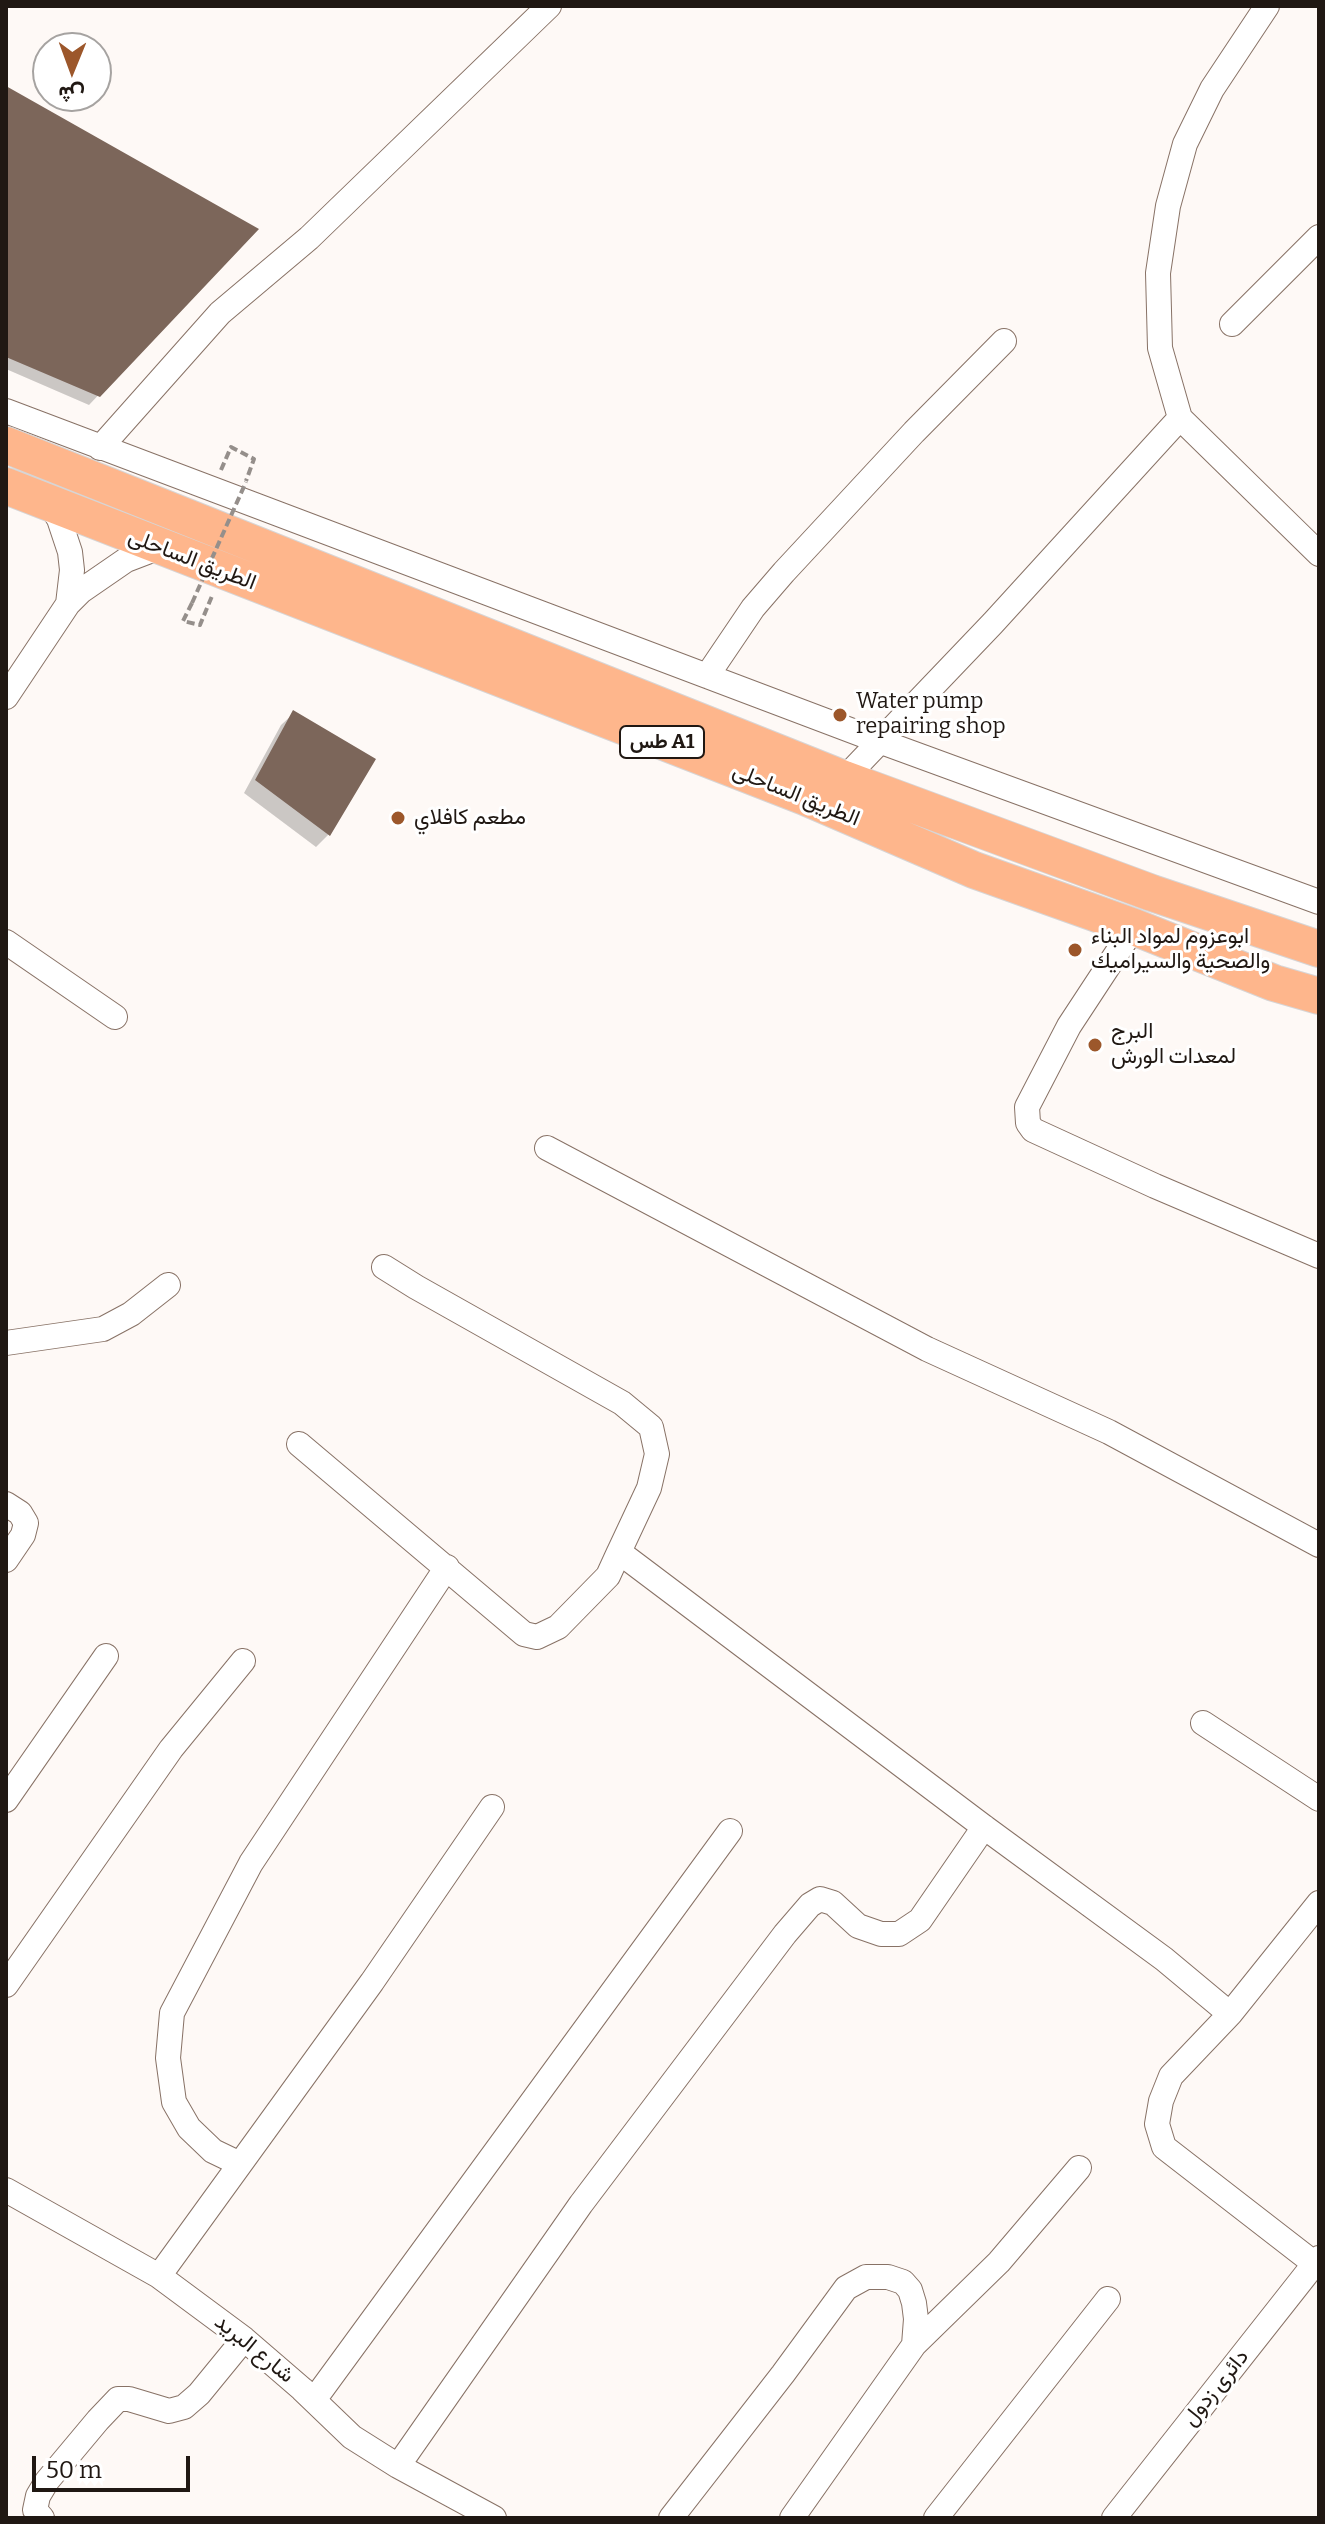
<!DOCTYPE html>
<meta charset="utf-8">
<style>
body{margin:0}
#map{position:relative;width:1325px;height:2524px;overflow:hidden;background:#fef9f6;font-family:Bitter,Vazirmatn,serif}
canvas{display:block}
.frame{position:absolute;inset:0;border:8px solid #201813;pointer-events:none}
.north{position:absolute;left:32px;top:32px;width:80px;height:80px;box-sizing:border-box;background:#fff;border:2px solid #a6a3a1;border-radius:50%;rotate:181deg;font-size:22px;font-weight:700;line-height:32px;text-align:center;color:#201813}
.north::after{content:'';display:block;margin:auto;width:28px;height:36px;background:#9c572b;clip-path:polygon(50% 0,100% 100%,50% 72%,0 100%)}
.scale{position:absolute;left:32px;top:2456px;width:158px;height:36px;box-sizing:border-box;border:4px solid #201813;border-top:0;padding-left:10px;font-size:24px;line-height:28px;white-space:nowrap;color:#201813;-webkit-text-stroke:6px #fff;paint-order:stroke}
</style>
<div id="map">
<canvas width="1325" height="2524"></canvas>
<div class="frame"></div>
<div class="north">ش</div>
<div class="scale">50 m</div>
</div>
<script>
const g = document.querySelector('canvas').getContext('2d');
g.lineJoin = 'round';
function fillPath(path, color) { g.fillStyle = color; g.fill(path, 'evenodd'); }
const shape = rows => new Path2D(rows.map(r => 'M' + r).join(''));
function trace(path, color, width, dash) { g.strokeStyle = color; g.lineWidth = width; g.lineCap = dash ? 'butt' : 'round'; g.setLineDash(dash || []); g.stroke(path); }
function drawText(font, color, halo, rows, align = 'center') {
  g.font = font + ' Bitter,Vazirmatn,serif'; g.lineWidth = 6; g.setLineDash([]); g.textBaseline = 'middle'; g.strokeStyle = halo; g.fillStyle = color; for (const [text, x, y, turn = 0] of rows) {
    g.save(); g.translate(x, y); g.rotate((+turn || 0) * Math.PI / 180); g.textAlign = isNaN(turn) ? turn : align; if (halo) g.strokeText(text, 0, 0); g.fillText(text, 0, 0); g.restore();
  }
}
fillPath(shape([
 [6,88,255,230,89,405,6,369],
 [294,713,373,760,328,835,316,847,244,793,281,725]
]), '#0003');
fillPath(shape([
 [6,86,259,229,100,397,6,357],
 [293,710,376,759,330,836,255,780]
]), '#7c665a');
const minor = shape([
 [1267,6,1212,89,1185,144,1168,206,1158,273,1160,348,1180,418,1319,554],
 [1232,324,1319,237],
 [6,411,879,741,1319,902],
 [100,448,220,313,309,238,549,6],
 [50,504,59,519,70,552,72,570,68,604],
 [707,676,753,608,784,572,914,432,1004,341],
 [6,697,68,604,81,591,126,560,160,547],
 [844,779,993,623,1180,418],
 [1134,927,1069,1026,1027,1107,1028,1123,1033,1130,1155,1186,1319,1256],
 [6,942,115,1017],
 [547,1148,927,1349,1109,1432,1319,1545],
 [384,1267,416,1287,622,1403,651,1427,657,1454,649,1488,619,1552,984,1827,1164,1959,1230,2014,1319,1903],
 [6,1343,103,1329,131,1314,168,1285],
 [299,1444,524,1634,537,1637,558,1627,608,1576,619,1552],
 [6,1504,20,1513,26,1523,23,1535,6,1560],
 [1203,1723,1319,1799],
 [6,1800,106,1656],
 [6,1985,171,1749,243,1661],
 [1230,2014,1171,2076,1161,2101,1157,2124,1164,2147,1315,2264],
 [240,2164,213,2151,189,2128,174,2102,168,2058,172,2013,251,1863,447,1567],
 [6,2190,159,2276,244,2339,302,2389,352,2437,398,2466,494,2518],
 [159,2276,372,1982,492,1807],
 [314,2400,730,1831],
 [398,2466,581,2204,785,1934,810,1905,820,1899,833,1903,858,1926,881,1934,899,1934,920,1920,984,1827],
 [42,2518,35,2510,38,2496,47,2481,98,2420,118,2399,129,2399,169,2411,184,2407,199,2394,244,2339],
 [671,2518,783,2374,846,2288,866,2277,888,2277,903,2282,910,2290,914,2303,916,2319,914,2345],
 [792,2518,914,2345,999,2262,1079,2168],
 [936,2518,1108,2299],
 [1114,2518,1319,2258]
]);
const highway = shape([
 [6,445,844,779,1152,893,1319,949],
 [6,486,805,797,974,870,1134,927,1274,983,1319,996]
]);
trace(minor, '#887266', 26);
trace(highway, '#d7d5d5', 38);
trace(shape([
 [221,470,231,447,254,459,246,481],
 [192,603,183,621,200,625,212,596]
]), '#958f8b', 4, [8, 4]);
trace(minor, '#fff', 24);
trace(highway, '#feb68c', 36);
trace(shape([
 [192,603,246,482]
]), '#958f8b', 4, [8, 4]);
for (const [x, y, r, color] of [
 [840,715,8,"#9c572b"],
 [398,818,8,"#9c572b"],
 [1075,950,8,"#9c572b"],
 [1095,1045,8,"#9c572b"]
]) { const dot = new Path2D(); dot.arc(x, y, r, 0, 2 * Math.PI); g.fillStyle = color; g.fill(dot); trace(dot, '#fff', 3); }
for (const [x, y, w] of [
 [662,742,84]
]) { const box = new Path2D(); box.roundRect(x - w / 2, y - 16, w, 32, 6); g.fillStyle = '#fff'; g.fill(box); trace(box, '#201813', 2); }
drawText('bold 20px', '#201813', null, [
 ["طس A1",662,742]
]);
drawText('22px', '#201813', '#fff', [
 ["الطريق الساحلى",192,560,21],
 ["الطريق الساحلى",796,795,22],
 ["شارع البريد",254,2349,39],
 ["دائرى زدول",1216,2388,-51]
]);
drawText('22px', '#201813', '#fff', [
 ["Water pump",856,702],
 ["repairing shop",856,727],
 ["مطعم كافلاي",414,818],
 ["ابوعزوم لمواد البناء",1091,937],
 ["والصحية والسيراميك",1091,962],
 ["البرج",1111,1032],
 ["لمعدات الورش",1111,1057]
], 'left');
</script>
